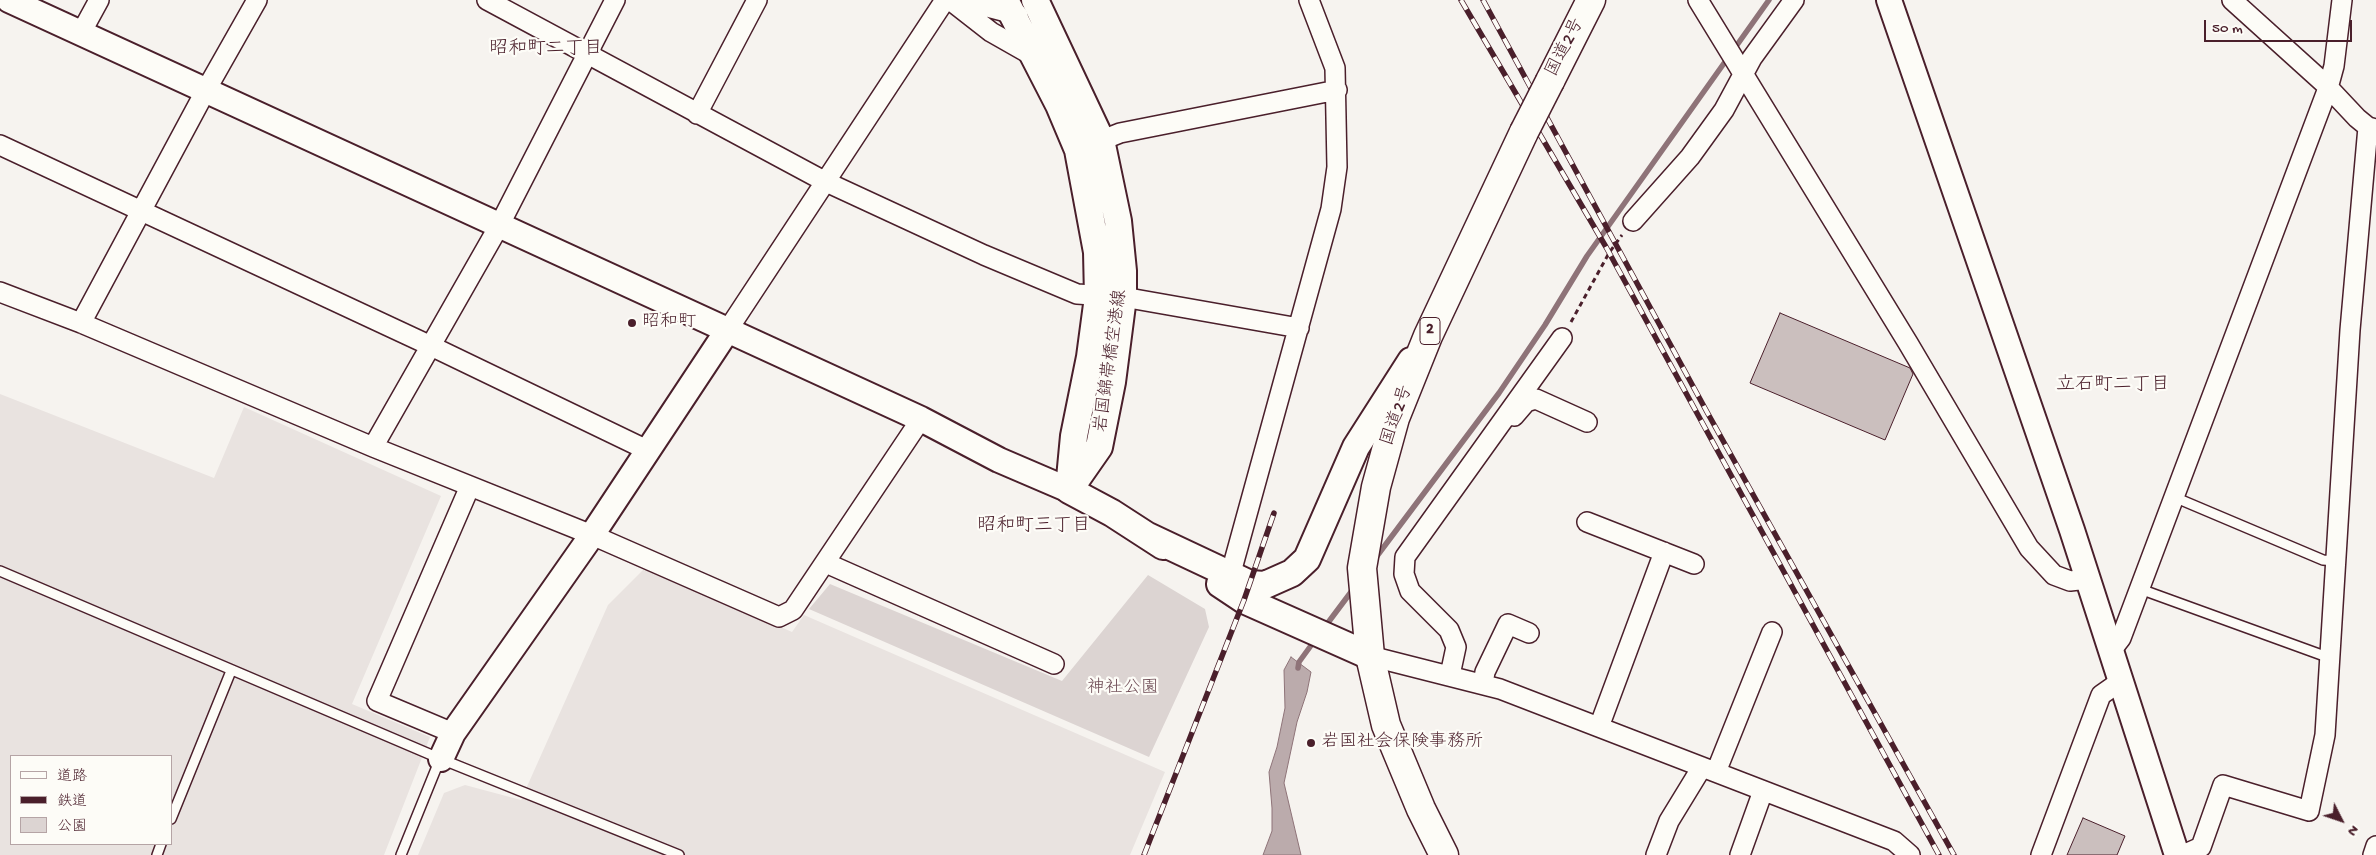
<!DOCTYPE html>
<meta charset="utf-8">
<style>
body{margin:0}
#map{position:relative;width:2376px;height:855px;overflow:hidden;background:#f6f3ef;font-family:"Gochi Hand","Klee One",sans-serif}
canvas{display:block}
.legend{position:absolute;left:10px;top:755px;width:162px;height:90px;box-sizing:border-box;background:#fdfcf7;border:1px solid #b5a4a5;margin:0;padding:6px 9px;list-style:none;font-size:15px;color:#4a1f2b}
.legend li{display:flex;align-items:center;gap:10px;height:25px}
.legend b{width:25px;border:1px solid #b5a4a5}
.north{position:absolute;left:2316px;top:795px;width:50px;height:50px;-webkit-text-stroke:4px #fdfcf7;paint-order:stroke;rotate:131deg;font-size:14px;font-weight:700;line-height:20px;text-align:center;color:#4a1f2b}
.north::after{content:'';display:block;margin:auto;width:18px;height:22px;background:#4a1f2b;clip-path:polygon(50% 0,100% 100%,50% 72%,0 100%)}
.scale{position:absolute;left:2204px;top:20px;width:148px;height:22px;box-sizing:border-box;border:2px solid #4a1f2b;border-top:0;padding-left:6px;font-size:15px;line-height:18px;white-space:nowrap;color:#4a1f2b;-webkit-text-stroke:4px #fdfcf7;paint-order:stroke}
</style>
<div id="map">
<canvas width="2376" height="855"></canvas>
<ul class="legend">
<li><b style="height:6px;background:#fdfcf7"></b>道路</li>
<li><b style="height:6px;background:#4a1f2b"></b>鉄道</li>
<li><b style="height:14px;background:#dcd4d2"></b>公園</li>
</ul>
<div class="north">N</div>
<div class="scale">50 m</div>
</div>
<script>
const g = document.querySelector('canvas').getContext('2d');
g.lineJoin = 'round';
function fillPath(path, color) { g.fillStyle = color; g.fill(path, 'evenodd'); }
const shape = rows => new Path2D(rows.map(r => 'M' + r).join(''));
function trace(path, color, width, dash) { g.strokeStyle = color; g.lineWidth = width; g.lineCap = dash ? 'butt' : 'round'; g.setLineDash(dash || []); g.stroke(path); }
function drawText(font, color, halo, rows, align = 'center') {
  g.font = font + ' "Gochi Hand","Klee One",sans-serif'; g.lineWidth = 4.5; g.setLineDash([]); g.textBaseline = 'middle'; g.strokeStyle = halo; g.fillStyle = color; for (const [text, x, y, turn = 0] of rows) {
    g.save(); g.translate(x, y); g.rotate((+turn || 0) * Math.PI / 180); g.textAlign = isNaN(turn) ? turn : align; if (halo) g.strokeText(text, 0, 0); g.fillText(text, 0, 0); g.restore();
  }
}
fillPath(shape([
 [0,394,214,478,244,407,441,496,352,704,430,737,384,855,0,855],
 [11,756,171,756,171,844,11,844],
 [646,567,792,632,804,615,1165,772,1130,855,418,855,444,793,465,785,521,800,608,605]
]), '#e9e3e0');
fillPath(shape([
 [1148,575,1205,609,1209,627,1149,757,809,609,830,584,1062,681]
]), '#dcd4d2');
const water = shape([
 [1291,657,1311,672,1307,692,1297,722,1284,783,1301,855,1263,855,1272,831,1272,808,1269,772,1277,747,1285,708,1284,670,1291,657]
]);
fillPath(water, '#bbabac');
trace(water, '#8e7378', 1);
trace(shape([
 [1374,560,1499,393,1545,325,1587,256,1769,0],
 [1324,628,1354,588],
 [1298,668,1299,662,1315,640]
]), '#8e7378', 5.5);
const building = shape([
 [1780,313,1910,368,1913,374,1885,440,1750,383,1780,313],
 [2083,818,2125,836,2117,855,2067,855,2083,818]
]);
fillPath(building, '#cbbfbe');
trace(building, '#4a1f2b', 1);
const service = shape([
 [2174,497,2323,560,2336,561],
 [0,571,441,759,679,855],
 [2140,589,2330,658],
 [171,819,231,671],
 [157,855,161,844],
 [401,855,440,759]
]);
const minor = shape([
 [487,0,824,181,984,255,1077,294,1123,297,1299,328],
 [950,0,991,32,1035,57],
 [961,0,1018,15],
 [1698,0,1908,343,2029,548,2054,575,2070,581,2088,579],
 [2232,0,2325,84,2357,118,2368,127,2376,129],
 [81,33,99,0],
 [697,114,757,0],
 [0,145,431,346,647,450],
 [1090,145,1120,133,1337,90],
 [1633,221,1690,157,1724,110,1752,58,1794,0],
 [0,292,81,323,373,447,592,535,779,617,793,610,921,419],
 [81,323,206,90,257,0],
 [727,331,945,0],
 [1514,416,1526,402,1536,399,1587,422],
 [373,447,499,226,615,0],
 [1587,522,1694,564],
 [826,563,1054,664],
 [1227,587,1331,209,1337,167,1335,68,1309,0],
 [2111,651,2121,638,2328,88,2334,66,2342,0],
 [1370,656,1500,689,1894,841,1910,855],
 [1450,675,1456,647,1449,630,1410,591,1404,574,1405,557,1562,338],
 [1483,684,1485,672,1508,624,1529,633],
 [1599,727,1664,552],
 [453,733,377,701,470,486],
 [1716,772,1772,632],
 [1656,855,1669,821,1702,767],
 [1740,855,1763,791],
 [2041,855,2101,695,2121,681],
 [2183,855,2201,847,2223,785,2309,811,2325,735,2350,330,2368,127],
 [2373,855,2376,846]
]);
const tertiary = shape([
 [9,0,921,419,999,460,1069,490],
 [1889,0,2072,530,2177,855],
 [441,759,453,733,592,535,727,331]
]);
const secondary = shape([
 [1005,0,1059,105,1078,150,1097,252,1098,297,1090,357,1074,436,1069,489],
 [1035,0,1101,140,1118,221,1123,271,1123,297,1112,382,1099,447,1069,490],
 [1069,490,1112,513,1163,546],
 [1148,536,1250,584,1265,585,1292,573,1307,559,1356,447,1411,361],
 [1220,584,1244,600,1370,656]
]);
const trunk = shape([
 [1550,81,1591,0],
 [1444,855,1421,809,1386,725,1370,656,1362,568,1376,487,1395,418,1428,336,1524,132]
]);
trace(service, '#4a1f2b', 12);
trace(minor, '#4a1f2b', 22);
trace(tertiary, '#4a1f2b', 28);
trace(secondary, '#4a1f2b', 30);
trace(trunk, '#4a1f2b', 31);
trace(shape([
 [1571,322,1609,253,1622,235]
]), '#4a1f2b', 3, [5, 4]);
trace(service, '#fdfcf7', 9);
trace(minor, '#fdfcf7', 19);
trace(tertiary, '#fdfcf7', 24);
trace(secondary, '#fdfcf7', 26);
trace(trunk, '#fdfcf7', 28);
const rail = shape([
 [1461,0,1606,247,1939,855],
 [1483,0,1707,412,1954,855],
 [1144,855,1244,600,1274,513]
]);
trace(rail, '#4a1f2b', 5.5);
trace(rail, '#fdfcf7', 4, [11]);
const trunkBridge = shape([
 [1524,132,1550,81]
]);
trace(trunkBridge, '#4a1f2b', 31, []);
trace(trunkBridge, '#fdfcf7', 28);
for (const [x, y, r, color] of [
 [632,323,5,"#4a1f2b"],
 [1311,743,5,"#4a1f2b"]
]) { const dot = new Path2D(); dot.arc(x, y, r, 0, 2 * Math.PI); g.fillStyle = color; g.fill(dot); trace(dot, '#fdfcf7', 2); }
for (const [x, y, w] of [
 [1430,331,20]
]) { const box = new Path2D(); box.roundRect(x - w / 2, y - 13.5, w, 27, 4); g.fillStyle = '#fdfcf7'; g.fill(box); trace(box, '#4a1f2b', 1); }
drawText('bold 16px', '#4a1f2b', null, [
 ["2",1430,331]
]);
drawText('18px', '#4a1f2b', '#fdfcf7', [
 ["国道2号",1566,48,-63],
 ["岩国錦帯橋空港線",1112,361,-82],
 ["国道2号",1398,416,-71]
]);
drawText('18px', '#4a1f2b', '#fdfcf7', [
 ["昭和町",642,323],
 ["岩国社会保険事務所",1321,743]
], 'left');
drawText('18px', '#6e4c55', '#fdfcf7', [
 ["神社公園",1123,689]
]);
drawText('19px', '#4a1f2b', '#fdfcf7', [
 ["昭和町二丁目",546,50],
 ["立石町二丁目",2113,386],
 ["昭和町三丁目",1034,527]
]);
</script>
